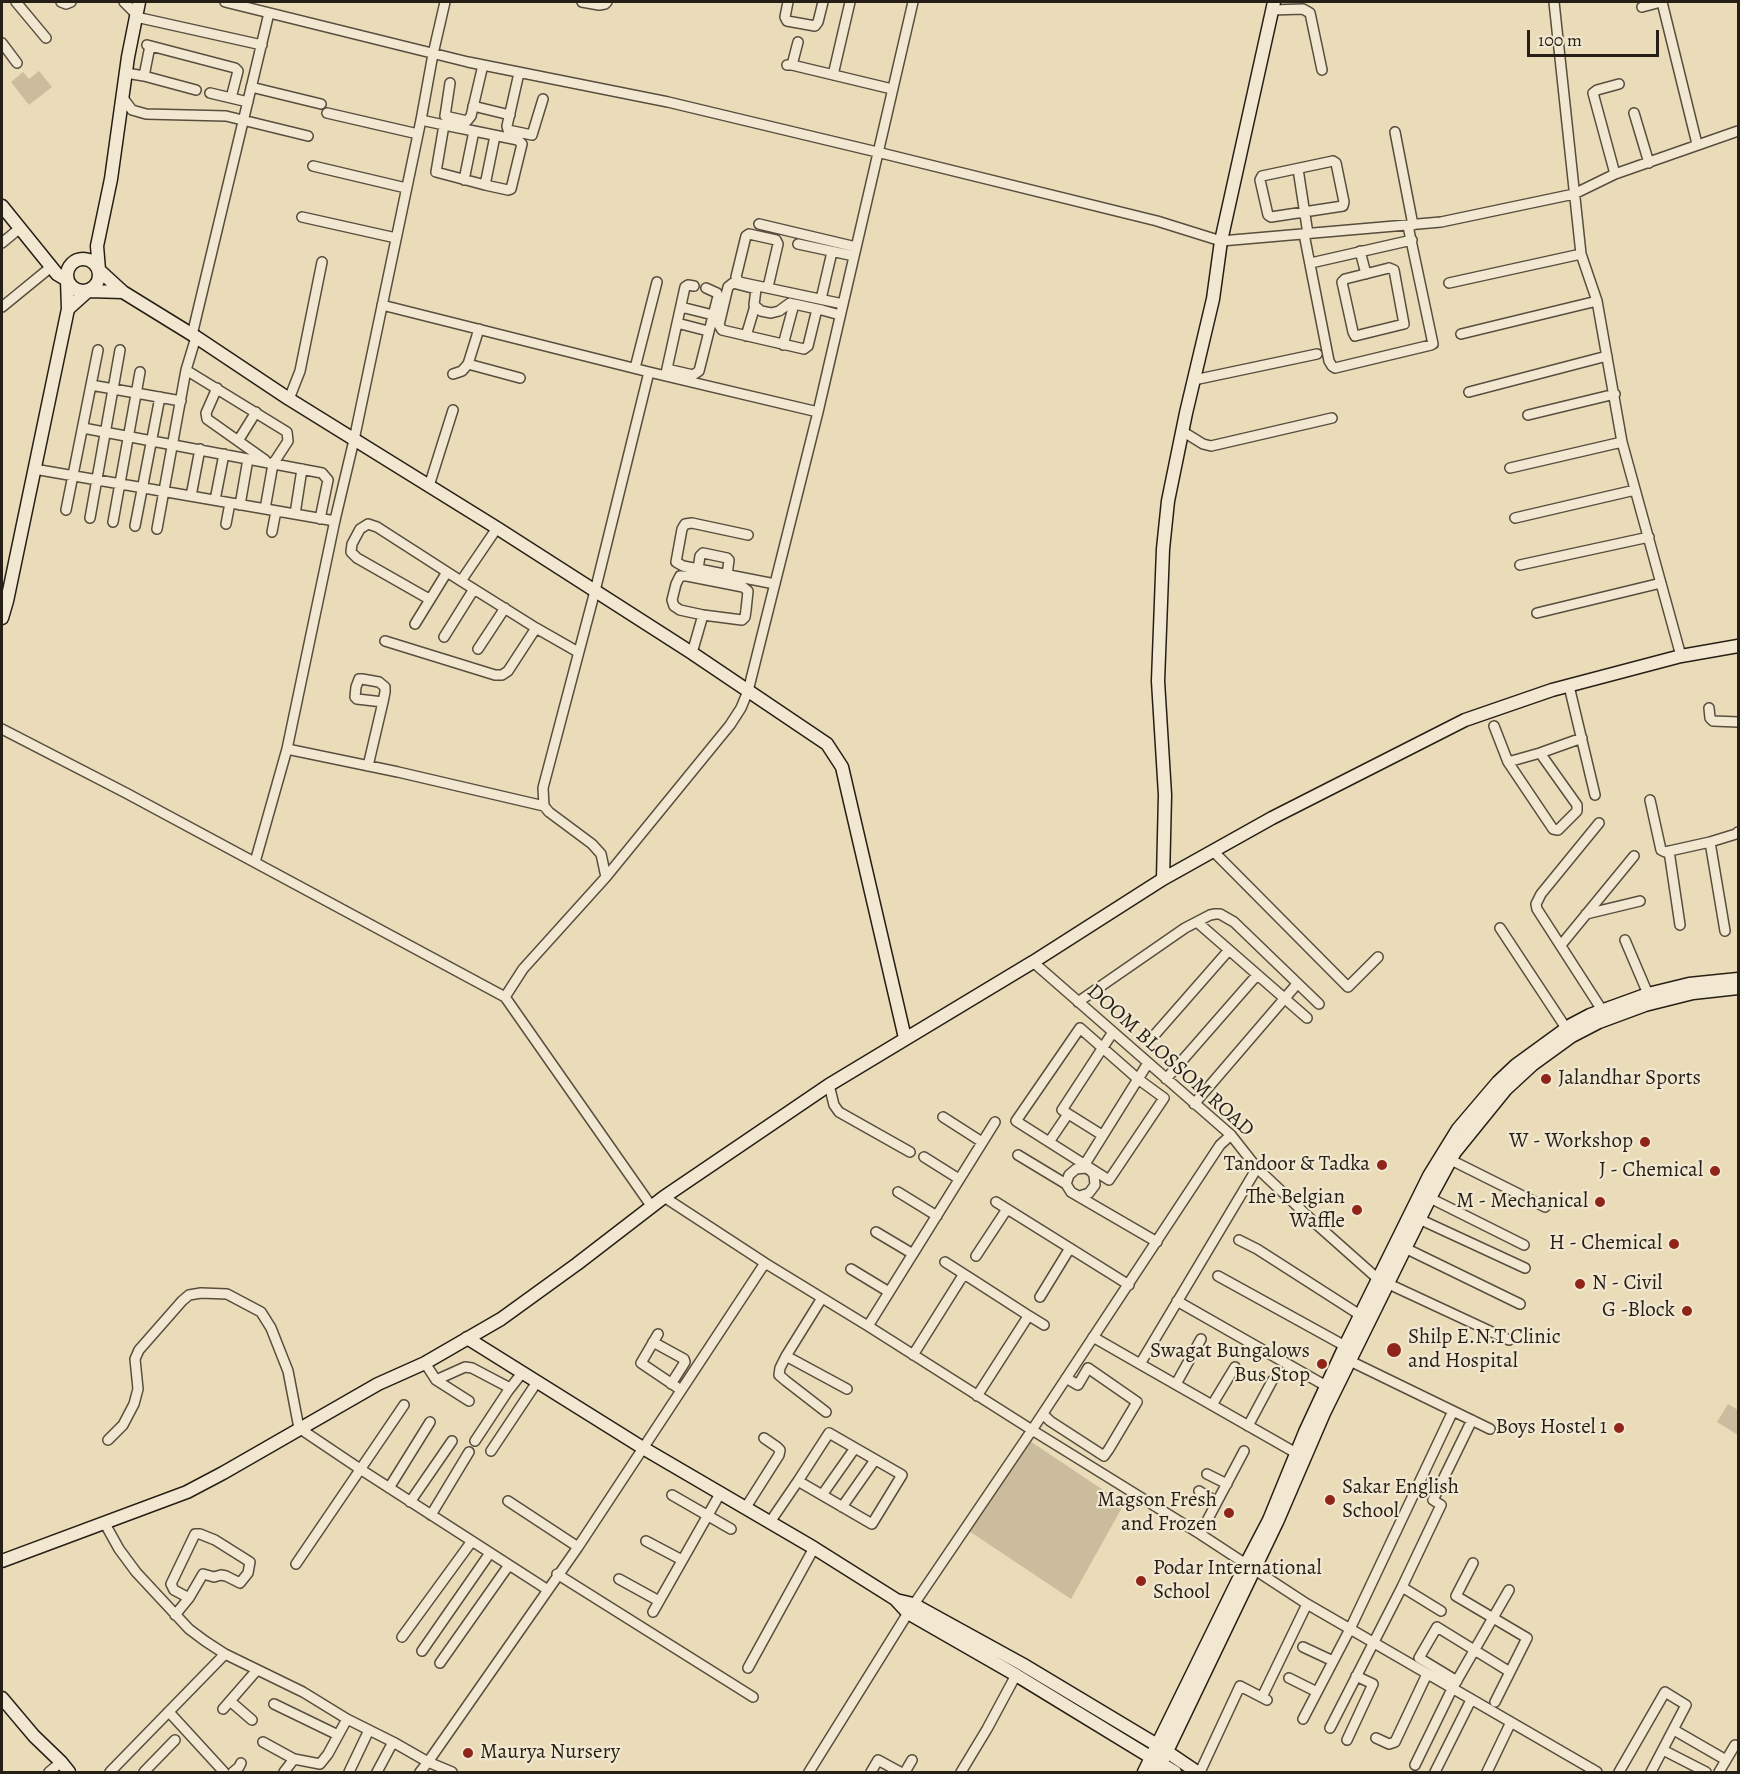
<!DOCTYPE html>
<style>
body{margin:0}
#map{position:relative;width:1740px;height:1774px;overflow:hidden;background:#ebdcb9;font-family:Alegreya,serif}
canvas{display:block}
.frame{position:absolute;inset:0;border:3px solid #261f15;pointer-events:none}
.scale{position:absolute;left:1527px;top:30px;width:132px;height:27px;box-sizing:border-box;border:3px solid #261f15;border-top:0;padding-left:8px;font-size:18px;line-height:21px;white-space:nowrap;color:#261f15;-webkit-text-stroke:4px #f2e8d2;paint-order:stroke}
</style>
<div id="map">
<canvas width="1740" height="1774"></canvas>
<div class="frame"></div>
<div class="scale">100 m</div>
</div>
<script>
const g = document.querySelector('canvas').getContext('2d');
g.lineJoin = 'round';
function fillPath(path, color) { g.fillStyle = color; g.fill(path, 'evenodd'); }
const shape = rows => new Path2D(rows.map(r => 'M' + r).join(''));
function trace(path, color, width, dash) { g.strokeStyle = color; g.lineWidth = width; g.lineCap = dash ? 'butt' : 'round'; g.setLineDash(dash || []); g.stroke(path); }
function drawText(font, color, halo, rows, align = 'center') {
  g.font = font + ' Alegreya,serif'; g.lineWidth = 4.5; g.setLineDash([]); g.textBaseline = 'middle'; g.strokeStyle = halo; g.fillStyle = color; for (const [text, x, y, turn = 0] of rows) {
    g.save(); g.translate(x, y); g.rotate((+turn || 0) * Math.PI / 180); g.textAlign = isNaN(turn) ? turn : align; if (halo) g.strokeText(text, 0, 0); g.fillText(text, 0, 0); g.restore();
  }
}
fillPath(shape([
 [39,71,52,87,29,105,11,82,23,72,29,79],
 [1728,1404,1738,1410,1738,1435,1717,1422],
 [1030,1441,1124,1504,1071,1599,969,1531]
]), '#cabc9d');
const street = shape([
 [16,2,46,38],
 [61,2,66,4,71,2],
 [124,2,136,14],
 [225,2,468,62,668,102,877,152,1157,221,1221,241,1441,222,1574,194,1615,174,1738,131],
 [445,2,433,54,421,120,354,440,335,520,287,749,398,772,544,806],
 [582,2,599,5,605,4,607,2],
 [788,2,785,17,787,21,815,26,818,22,823,2],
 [1554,2,1581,254,1597,301,1622,442,1681,656],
 [1662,2,1697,144],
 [1642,7,1661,2],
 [1272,10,1303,9,1310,13,1322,70],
 [136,17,262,45],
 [2,43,17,63],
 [147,45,235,68,238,71,231,98],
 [787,65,792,65,798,42],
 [792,65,892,89],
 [126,73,144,76,196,90],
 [519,73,507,126,508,130,532,135,543,99],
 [833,75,850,2],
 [144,76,150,46],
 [450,83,445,116,467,121,471,116,483,65],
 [251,87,321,104],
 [210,93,248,102],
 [123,98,132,110,146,114,226,116,308,136],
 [473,106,510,115],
 [327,113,418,134],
 [1634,113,1649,163],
 [421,120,444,125,474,131,518,140,522,144,511,189,508,190,485,185,436,172,444,125],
 [1395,132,1413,225],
 [1333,161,1336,163,1344,202,1343,206,1271,217,1268,215,1260,180,1262,176,1333,161],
 [313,166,406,188],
 [1298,169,1308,234],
 [1615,174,1593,93,1597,90,1619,84],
 [464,180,474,131],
 [485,185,495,136],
 [302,217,396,238],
 [759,224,856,247],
 [1304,234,1329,361,1332,366,1335,368,1431,345,1433,344,1408,226],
 [2,243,20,228],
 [798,244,854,256],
 [1360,251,1366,274],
 [1311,263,1412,240],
 [1389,268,1394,270,1404,324,1355,336,1353,332,1342,282,1345,279,1389,268],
 [1449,283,1581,254],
 [768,287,778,244,776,240,749,234,746,236,736,277,739,282,843,304],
 [821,299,832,252],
 [382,305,649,372,818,412],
 [2,307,51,267],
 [681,307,713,315],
 [817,309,808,346,804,349,722,330,719,325,728,287,733,283,756,289,754,305,761,311,771,313,779,311,790,303,794,304,817,309,822,310,840,315],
 [677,323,708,331],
 [1461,334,1597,301],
 [192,335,269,13],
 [746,336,755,306],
 [783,345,794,304],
 [468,364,520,378],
 [635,368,657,282],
 [667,369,693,375,699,371,718,296,717,293,706,288],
 [186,370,287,432,288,441,273,464,265,509],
 [649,372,595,591,543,788,544,806,549,812,592,844,601,854,606,877,523,969,505,997,652,1207],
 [666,373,685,287,688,285,694,286],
 [453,374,462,371,468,364,479,329],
 [1194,380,1317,354],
 [91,385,181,401],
 [217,388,206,413,207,419,265,460],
 [1469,392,1607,356],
 [289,399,300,371,322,262],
 [1528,415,1615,394],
 [83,428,322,473,328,480,320,519],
 [1182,431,1203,444,1211,446,1332,418],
 [238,441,256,412],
 [1510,468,1622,442],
 [34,469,335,521],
 [429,486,453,410],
 [191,496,200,449],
 [215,500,224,454],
 [240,505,248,459],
 [66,510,98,350],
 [295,514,302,469],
 [90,518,120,350],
 [1515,518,1635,490],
 [113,522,140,372],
 [226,524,230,503],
 [135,526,160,397],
 [157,529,186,370,196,337],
 [272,532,276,511],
 [748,535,692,523,685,524,682,529,676,562,683,566,775,584],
 [1520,565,1649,537],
 [698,569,700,556,703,553,727,558,729,560,727,575],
 [429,599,357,558,351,552,352,544,360,529,368,524,377,527,461,581,497,528],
 [1537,613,1661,583],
 [415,624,447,572],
 [536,628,578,652],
 [444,637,474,589],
 [385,641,495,675,502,675,508,671,536,628,461,581],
 [478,649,505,608],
 [692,653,703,615,680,610,674,606,672,600,676,584,680,576,687,576,743,587,748,591,746,610,745,617,742,620,703,615],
 [1569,686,1595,795],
 [1709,708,1710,718,1713,721,1738,722],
 [1494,726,1508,762,1540,753,1582,738],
 [2,729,126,793,505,997],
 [1508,762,1553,829,1558,830,1577,811,1577,805,1540,753],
 [368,766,383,702,385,692,385,687,379,682,362,679,359,679,356,687,355,697,357,699,383,702],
 [1650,800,1661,850,1665,852,1710,842],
 [1599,823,1541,894,1536,904,1537,909,1602,1010],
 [1213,851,1348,987,1378,957],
 [1669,851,1680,925],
 [255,862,287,749],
 [606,877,730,725,741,708,748,691,818,412,913,2],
 [1586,914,1640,901],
 [1197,922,1307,1018],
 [1500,928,1566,1028],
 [1725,931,1710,842,1736,834,1738,832],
 [1625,940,1648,994],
 [1561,945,1634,856],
 [1033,962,1231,1135,1257,1168,1315,1223,1378,1279,1509,1340],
 [1078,1002,1185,928,1210,915,1215,914,1220,914,1234,922,1319,1004],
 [1080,1028,1138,1079,1164,1098,1109,1180,1016,1121,1080,1028],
 [1151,1039,1229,950],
 [1166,1079,1257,975],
 [829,1085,834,1105,839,1112,910,1152],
 [1194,1104,1297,984],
 [943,1117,982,1142],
 [1102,1135,1062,1110,1113,1032],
 [1049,1142,1068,1114],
 [1018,1155,1066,1184,1071,1192,1157,1242],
 [924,1157,959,1179],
 [1451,1160,1545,1207],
 [1085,1164,1148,1063],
 [1066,1184,1069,1175,1076,1169,1086,1168,1091,1171,1094,1175,1095,1185,1089,1193,1080,1196],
 [898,1192,937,1216],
 [664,1197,765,1263],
 [1430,1198,1524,1245],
 [996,1202,1129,1285],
 [1419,1219,1525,1268],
 [876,1232,913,1254],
 [1239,1240,1257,1249,1360,1315],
 [1405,1248,1520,1304],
 [976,1256,1007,1209],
 [945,1262,967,1276],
 [851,1269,889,1292],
 [1218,1276,1345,1346],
 [1040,1297,1070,1248],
 [822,1298,786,1356,780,1368,779,1375,786,1381,826,1412],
 [1177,1301,1326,1386],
 [1026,1314,1044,1325],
 [868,1326,995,1122],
 [658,1334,641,1363,681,1390],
 [1093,1337,1140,1364,1257,1168],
 [653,1342,684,1359,685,1362,671,1384],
 [913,1355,962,1277,967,1276,1026,1314,1027,1318,977,1396],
 [786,1356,847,1389],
 [1346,1359,1490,1429],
 [425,1363,436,1380,469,1401],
 [1140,1364,1296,1453],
 [436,1380,465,1367,472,1368,510,1388],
 [1176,1384,1201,1339],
 [1212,1405,1235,1367],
 [1043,1414,1050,1421,1104,1456,1109,1449,1137,1402,1088,1368,1078,1385,1066,1378],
 [1248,1426,1272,1381],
 [108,1440,123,1425,134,1404,138,1389,135,1359,139,1350,182,1301,189,1295,201,1293,227,1294,261,1312,271,1328,288,1371,299,1428,360,1469,548,1590],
 [475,1441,508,1391,522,1373],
 [491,1451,537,1382],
 [1207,1474,1227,1484],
 [389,1488,430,1422],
 [1199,1491,1217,1502],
 [672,1495,731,1529],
 [822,1495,855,1448],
 [508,1501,578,1547],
 [410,1502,452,1441],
 [746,1507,779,1455,780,1450,777,1447,764,1438],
 [842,1507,875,1460],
 [431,1515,469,1452],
 [104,1522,119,1549,136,1572,189,1629,205,1641,225,1654,303,1692,347,1719,393,1742,428,1762,578,1547,765,1263,868,1326,1032,1430,1220,1145,1231,1135],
 [770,1522,798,1481,872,1524,902,1475,829,1433,798,1481],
 [1200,1534,1244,1451],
 [646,1541,682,1560],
 [1473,1563,1456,1596,1527,1638,1495,1702],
 [296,1564,404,1405],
 [557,1574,753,1697],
 [619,1579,659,1601],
 [1402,1587,1441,1611],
 [653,1612,721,1492],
 [175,1615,189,1598,174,1590,171,1584,195,1534,200,1534,215,1540,250,1562,248,1573,240,1583,226,1576,221,1575,214,1577,203,1574,189,1598],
 [402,1637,472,1541],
 [1303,1647,1333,1661],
 [422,1651,490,1553],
 [440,1663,509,1565],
 [748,1668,814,1548],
 [1289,1678,1317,1692],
 [1457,1681,1419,1658,1437,1627,1510,1672],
 [1264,1693,1307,1604],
 [230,1701,252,1720],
 [274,1704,338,1735],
 [223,1709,257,1670],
 [169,1712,224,1772],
 [1303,1719,1350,1629,1453,1411],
 [1330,1728,1402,1587,1441,1505,1433,1500,1472,1420],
 [1674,1730,1726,1760],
 [1376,1738,1389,1744,1395,1742,1427,1674],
 [1347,1740,1373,1684,1356,1676],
 [263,1742,294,1759,320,1764,328,1754,347,1719],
 [1663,1750,1706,1772],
 [1415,1765,1452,1689,1509,1590],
 [49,1772,61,1762],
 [110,1772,225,1654],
 [144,1772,175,1740],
 [233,1772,239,1767,241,1763],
 [284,1772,294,1759],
 [349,1772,369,1730],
 [377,1772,393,1742],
 [420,1772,428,1762,452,1772],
 [809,1772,908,1613,1032,1430,1200,1534,1307,1604,1597,1772],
 [871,1772,878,1760,900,1772],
 [905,1772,912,1760],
 [961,1772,987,1729,1016,1675],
 [1200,1772,1240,1686,1267,1700],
 [1435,1772,1471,1700],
 [1487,1772,1511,1722],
 [1619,1772,1665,1692,1686,1705,1651,1772],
 [1719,1772,1735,1745]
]);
const secondary = shape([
 [2,206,57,274,67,280,68,309,88,291,123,292,99,270,97,246,111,179,128,57,139,2],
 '67 275a16 16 0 1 1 32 0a16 16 0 1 1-32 0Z',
 [123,292,196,337,289,399,497,528,692,653,827,744,842,767,905,1038],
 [2,618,7,601,68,309],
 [1163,879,1165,795,1158,681,1163,549,1168,501,1186,413,1213,299,1221,241,1274,2],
 [467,1338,643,1448,814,1548,895,1599,908,1613,1016,1675,1175,1772],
 [2,1561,187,1492,223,1473,378,1384,425,1363,501,1319,577,1264,664,1197,829,1085,1033,962,1163,879,1272,818,1465,720,1552,690,1681,656,1738,646],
 [896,1600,913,1604,1022,1664,1157,1745,1197,1772],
 [2,1698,34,1736,61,1762,69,1772],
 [1144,1772,1246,1564,1269,1520,1305,1432,1345,1346,1429,1176,1458,1129,1498,1082,1516,1065,1571,1025,1590,1015,1648,994,1689,984,1738,979],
 [1157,1772,1277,1522,1324,1413,1430,1198,1455,1152,1506,1089,1532,1065,1572,1036,1599,1022,1645,1005,1693,993,1738,988]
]);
trace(street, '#574e3e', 12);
trace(secondary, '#261f15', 15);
trace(street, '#f2e8d2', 9);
trace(secondary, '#f2e8d2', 12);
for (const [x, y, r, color] of [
 [1546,1079,6,"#8f2418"],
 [1645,1142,6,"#8f2418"],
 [1382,1165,6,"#8f2418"],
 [1715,1171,6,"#8f2418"],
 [1600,1202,6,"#8f2418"],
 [1357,1210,6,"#8f2418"],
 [1674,1244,6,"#8f2418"],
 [1580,1284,6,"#8f2418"],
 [1687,1311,6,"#8f2418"],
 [1394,1350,8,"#8f2418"],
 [1322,1364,6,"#8f2418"],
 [1619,1428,6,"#8f2418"],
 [1330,1500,6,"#8f2418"],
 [1229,1513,6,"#8f2418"],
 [1141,1581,6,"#8f2418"],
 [468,1753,6,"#8f2418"]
]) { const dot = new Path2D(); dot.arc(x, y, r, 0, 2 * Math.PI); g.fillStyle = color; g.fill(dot); trace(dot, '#f2e8d2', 2); }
drawText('21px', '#261f15', '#f2e8d2', [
 ["DOOM BLOSSOM ROAD",1170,1061,42]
]);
drawText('21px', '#261f15', '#f2e8d2', [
 ["Jalandhar Sports",1558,1079,"left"],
 ["W - Workshop",1633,1142],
 ["Tandoor & Tadka",1370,1165],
 ["J - Chemical",1703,1171],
 ["The Belgian",1345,1198],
 ["Waffle",1345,1222],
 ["M - Mechanical",1588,1202],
 ["H - Chemical",1662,1244],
 ["N - Civil",1592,1284,"left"],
 ["G -Block",1675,1311],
 ["Shilp E.N.T Clinic",1408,1338,"left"],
 ["and Hospital",1408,1362,"left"],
 ["Swagat Bungalows",1310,1352],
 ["Bus Stop",1310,1376],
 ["Boys Hostel 1",1607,1428],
 ["Sakar English",1342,1488,"left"],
 ["School",1342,1512,"left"],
 ["Magson Fresh",1217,1501],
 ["and Frozen",1217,1525],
 ["Podar International",1153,1569,"left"],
 ["School",1153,1593,"left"],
 ["Maurya Nursery",480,1753,"left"]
], 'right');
</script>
